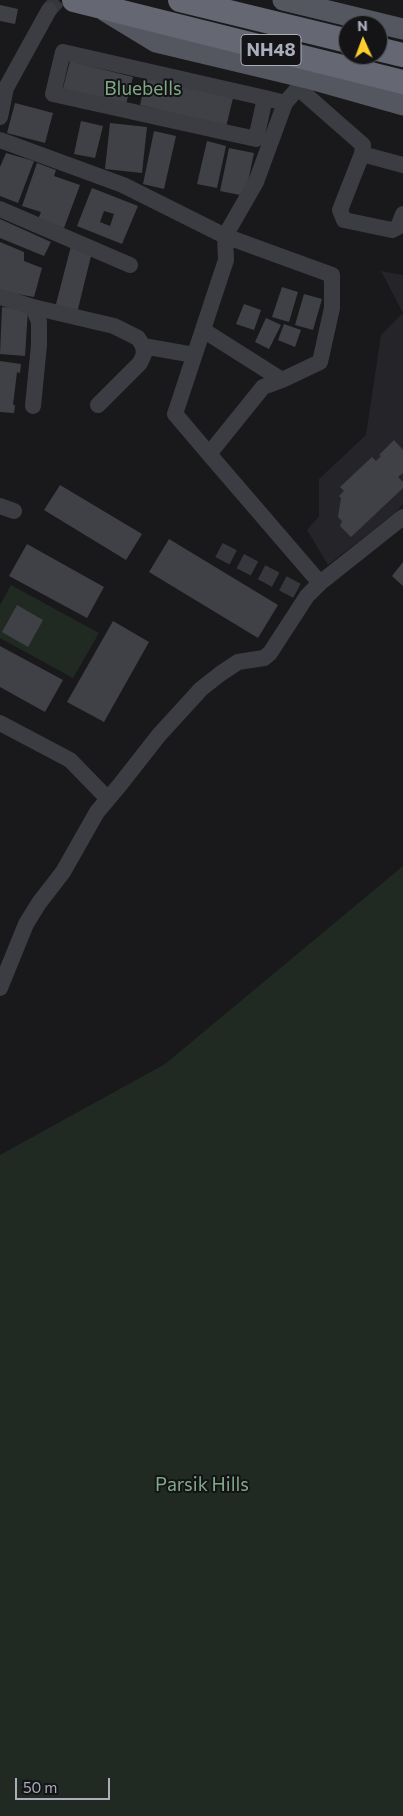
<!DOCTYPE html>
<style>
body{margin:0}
#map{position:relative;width:403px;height:1816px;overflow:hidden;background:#19191c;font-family:Commissioner,sans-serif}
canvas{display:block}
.north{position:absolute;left:338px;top:15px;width:50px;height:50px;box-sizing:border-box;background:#141417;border:1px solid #505259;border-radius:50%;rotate:358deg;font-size:14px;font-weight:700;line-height:20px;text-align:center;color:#aaaebc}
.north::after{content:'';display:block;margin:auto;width:18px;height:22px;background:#ffce2d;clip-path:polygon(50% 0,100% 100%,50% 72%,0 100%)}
.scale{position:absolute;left:15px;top:1778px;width:95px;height:22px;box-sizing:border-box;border:2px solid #aaaebc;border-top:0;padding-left:6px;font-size:15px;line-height:18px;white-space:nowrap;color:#aaaebc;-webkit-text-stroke:4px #141417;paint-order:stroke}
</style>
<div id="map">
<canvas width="403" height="1816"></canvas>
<div class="north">N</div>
<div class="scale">50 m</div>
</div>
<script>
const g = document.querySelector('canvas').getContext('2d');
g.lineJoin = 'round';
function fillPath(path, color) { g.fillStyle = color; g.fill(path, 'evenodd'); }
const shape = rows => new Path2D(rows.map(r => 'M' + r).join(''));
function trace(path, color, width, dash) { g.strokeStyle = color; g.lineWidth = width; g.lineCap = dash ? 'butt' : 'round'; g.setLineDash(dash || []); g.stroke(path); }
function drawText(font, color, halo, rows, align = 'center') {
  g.font = font + ' Commissioner,sans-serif'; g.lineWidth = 4; g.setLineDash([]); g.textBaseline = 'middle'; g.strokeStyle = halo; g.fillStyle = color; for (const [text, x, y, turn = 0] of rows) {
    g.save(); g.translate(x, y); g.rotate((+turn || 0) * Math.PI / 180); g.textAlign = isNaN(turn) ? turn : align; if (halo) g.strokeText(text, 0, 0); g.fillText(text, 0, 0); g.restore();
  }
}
fillPath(shape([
 [381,271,403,275,403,504,395,513,328,565,307,530,319,516,319,479,366,435,381,335,403,313]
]), '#252529');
fillPath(shape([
 [11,585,99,633,73,678,0,638,0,605],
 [403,866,403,1816,0,1816,0,1155,165,1064]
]), '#202a23');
fillPath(shape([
 [0,5,18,9,15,24,0,21],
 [70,61,133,77,125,108,62,92],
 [147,76,233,98,226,127,140,105],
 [15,103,53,113,45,143,7,133],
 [81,121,103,126,95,158,74,154],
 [110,123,147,127,142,173,105,169],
 [154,131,176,136,164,189,143,184],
 [207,141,226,146,217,188,197,184],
 [229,148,254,153,245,196,220,191],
 [6,153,34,161,18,203,0,196,0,167],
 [37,163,56,170,54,176,80,185,64,228,38,219,41,212,22,206],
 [92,188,138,206,122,244,77,226],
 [104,211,114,214,110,226,100,222],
 [0,219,51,242,44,256,0,238],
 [0,242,24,252,24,261,42,268,34,297,0,291],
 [71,246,92,252,77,313,55,308],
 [282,287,298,292,289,322,272,317],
 [304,294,322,299,313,330,295,325],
 [244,304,261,310,254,330,236,324],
 [2,307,28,309,25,356,0,354],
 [266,318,281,325,269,349,255,342],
 [284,324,301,330,295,347,278,340],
 [0,361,21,364,20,373,17,372,13,405,15,405,14,413,0,412],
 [394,440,403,450,403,473,398,477,403,482,403,488,351,537,340,526,342,521,338,517,341,498,339,496,344,491,340,487,372,457,376,461,381,456,379,455],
 [60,485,142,534,126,560,44,510],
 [169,539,278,605,258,638,149,572],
 [27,544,104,587,87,618,9,576],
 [403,562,403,586,392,576],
 [17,605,43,620,28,647,2,632],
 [113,621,149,642,104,722,67,702],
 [0,646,63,680,45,712,0,687]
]), '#404146');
trace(shape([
 [49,10,58,0],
 [219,550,307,596]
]), '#36373c', 16, [16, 8]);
trace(shape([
 [298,88,363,145,362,154,340,210,344,220,392,230,398,227,403,214],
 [265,98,256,139,53,94,63,52,265,98,285,103],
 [0,117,6,88,49,10],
 [0,140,123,185,225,236,256,182,285,103,307,78],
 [362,154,403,165],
 [0,209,130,265],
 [0,297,33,307,39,322,39,345,33,406],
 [33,307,114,326,138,338,143,346,144,354,140,363,98,405],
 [203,330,282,380],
 [143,346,194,355],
 [209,454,263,387,282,380,320,362,332,308,332,275,225,236,226,260,175,414,209,454,320,583],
 [0,506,14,511],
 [0,723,70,760,108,799],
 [0,988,26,924,39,903,63,872,97,812,119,786,159,735,201,689,220,674,238,662,264,658,270,653,307,596,320,583,403,517]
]), '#3c3c43', 16);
trace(shape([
 [283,0,403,29],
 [105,11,156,42,307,78,403,105]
]), '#555760', 21);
trace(shape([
 [74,0,403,82],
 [180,0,348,41],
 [378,49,403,55]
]), '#656772', 24);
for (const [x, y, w] of [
 [271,50,60]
]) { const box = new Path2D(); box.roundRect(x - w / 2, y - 15.5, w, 31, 4); g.fillStyle = '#141417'; g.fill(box); trace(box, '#aaaebc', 1); }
drawText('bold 18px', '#aaaebc', null, [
 ["NH48",271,50]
]);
drawText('19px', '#80a987', '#141417', [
 ["Bluebells",143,89],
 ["Parsik Hills",202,1485]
]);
</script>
